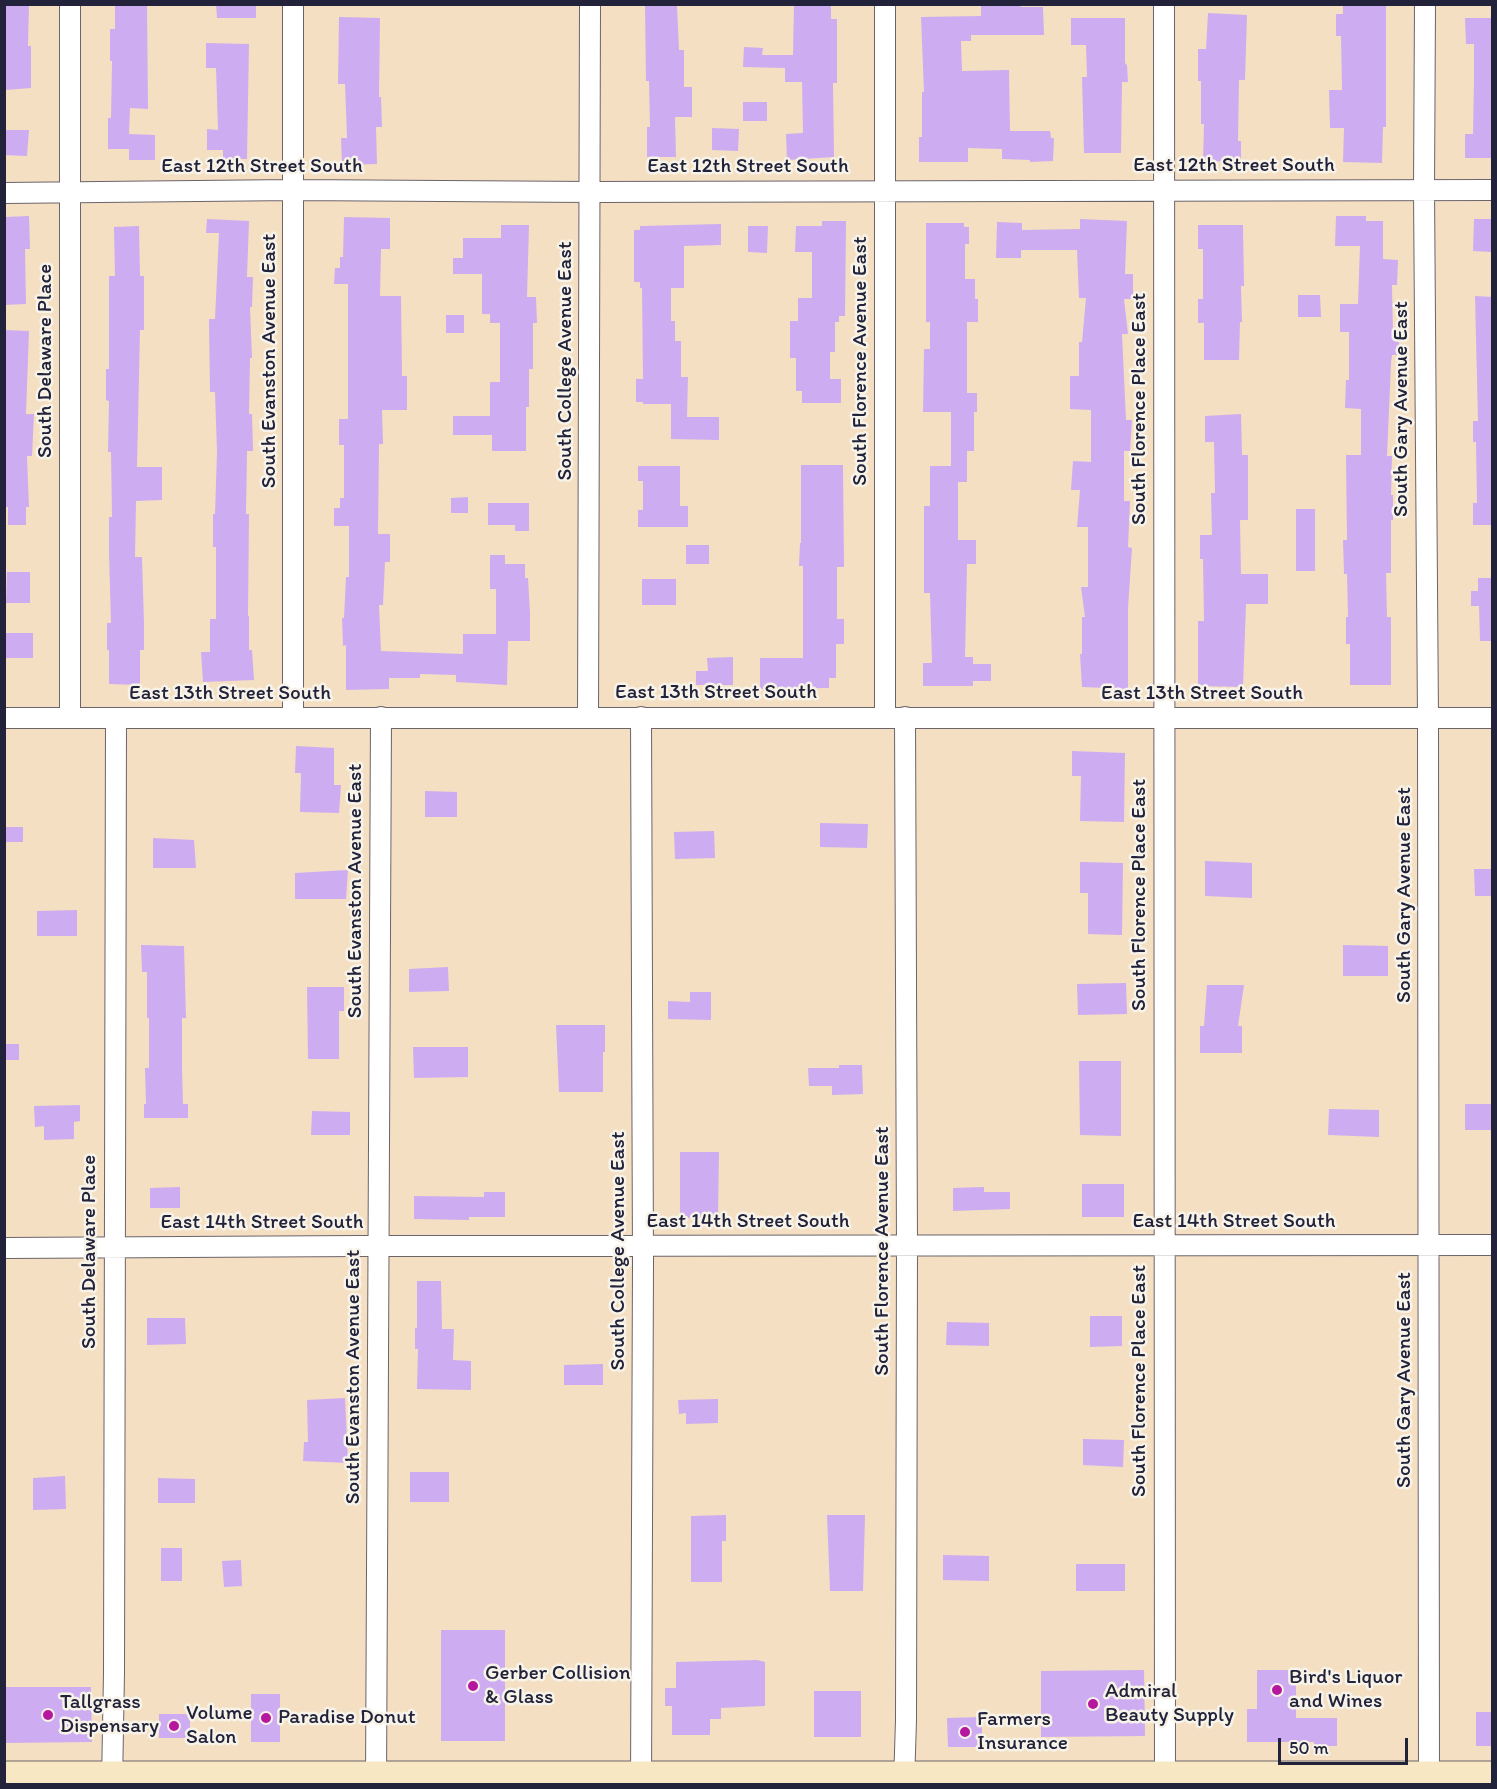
<!DOCTYPE html>
<style>
body{margin:0}
#map{position:relative;width:1497px;height:1789px;overflow:hidden;background:#f4dfc3;font-family:Itim,sans-serif}
canvas{display:block}
.frame{position:absolute;inset:0;border:6px solid #22223b;pointer-events:none}
.scale{position:absolute;left:1278px;top:1738px;width:130px;height:27px;box-sizing:border-box;border:3px solid #22223b;border-top:0;padding-left:8px;font-size:18px;line-height:21px;white-space:nowrap;color:#22223b;-webkit-text-stroke:4px #f7f3e8;paint-order:stroke}
</style>
<div id="map">
<canvas width="1497" height="1789"></canvas>
<div class="frame"></div>
<div class="scale">50 m</div>
</div>
<script>
const g = document.querySelector('canvas').getContext('2d');
g.lineJoin = 'round';
function fillPath(path, color) { g.fillStyle = color; g.fill(path, 'evenodd'); }
const shape = rows => new Path2D(rows.map(r => 'M' + r).join(''));
function trace(path, color, width, dash) { g.strokeStyle = color; g.lineWidth = width; g.lineCap = dash ? 'butt' : 'round'; g.setLineDash(dash || []); g.stroke(path); }
function drawText(font, color, halo, rows, align = 'center') {
  g.font = font + ' Itim,sans-serif'; g.lineWidth = 5; g.setLineDash([]); g.textBaseline = 'middle'; g.strokeStyle = halo; g.fillStyle = color; for (const [text, x, y, turn = 0] of rows) {
    g.save(); g.translate(x, y); g.rotate((+turn || 0) * Math.PI / 180); g.textAlign = isNaN(turn) ? turn : align; if (halo) g.strokeText(text, 0, 0); g.fillText(text, 0, 0); g.restore();
  }
}
fillPath(shape([
 [5,4,29,4,28,46,31,46,31,88,5,90],
 [115,4,147,4,148,109,130,108,129,134,155,135,155,160,129,160,129,149,108,149,108,118,111,118,112,61,110,61,110,29,115,29],
 [216,4,256,4,256,18,217,18],
 [794,4,831,4,831,19,837,19,837,83,833,83,834,157,787,160,786,134,803,133,802,82,785,82,785,68,743,67,744,47,763,48,762,55,793,55],
 [981,4,1021,4,1021,7,1043,7,1044,35,971,35,971,41,961,41,962,71,1009,70,1010,131,1050,131,1051,138,1054,138,1053,161,1030,162,1030,160,1002,159,1002,149,968,148,968,162,919,162,919,137,922,137,922,92,924,92,921,17,981,16],
 [1343,4,1386,4,1386,127,1383,127,1382,163,1343,162,1344,128,1330,128,1329,90,1342,90,1341,36,1336,36,1336,14,1343,14],
 [645,6,677,6,679,50,684,50,684,87,692,87,692,117,675,117,676,157,647,157,647,127,650,127,649,81,646,81],
 [1208,13,1247,15,1245,80,1239,80,1238,141,1241,141,1241,162,1203,161,1204,124,1201,124,1201,81,1198,81,1198,49,1206,49],
 [339,17,380,18,379,97,381,97,382,127,376,127,377,164,342,165,341,138,347,138,345,84,338,84],
 [1071,18,1125,18,1125,63,1127,65,1128,82,1122,82,1121,153,1084,153,1082,77,1087,77,1086,45,1071,45],
 [1465,18,1492,18,1492,158,1465,158,1465,134,1473,134,1474,79,1474,44,1466,44],
 [206,43,249,44,247,159,223,159,223,150,207,150,207,129,218,130,216,68,206,68],
 [743,102,767,102,767,121,743,121],
 [712,128,739,129,738,151,712,150],
 [4,130,29,130,27,156,4,155],
 [29,216,30,249,25,249,26,304,4,305,4,217],
 [1336,216,1366,216,1366,221,1383,221,1383,259,1398,260,1397,285,1392,285,1393,336,1399,336,1399,355,1392,355,1391,363,1387,456,1392,456,1391,495,1393,495,1393,520,1391,520,1391,573,1386,573,1387,617,1391,617,1391,685,1350,685,1350,644,1346,644,1346,617,1348,617,1347,574,1344,574,1343,540,1347,540,1346,455,1361,455,1361,409,1345,408,1346,380,1349,380,1349,332,1340,332,1340,304,1358,304,1360,246,1335,246],
 [344,217,390,218,390,249,381,249,380,296,401,296,402,376,407,376,407,410,382,410,383,444,379,444,378,534,390,534,390,562,385,562,383,605,379,605,381,651,463,654,463,634,496,634,496,589,490,589,490,555,505,555,505,564,525,564,525,578,528,578,530,613,530,641,508,641,507,685,456,682,456,675,420,674,420,678,389,678,389,689,346,690,346,645,343,646,342,618,344,618,346,577,349,577,349,526,334,526,334,508,340,508,340,498,344,498,344,445,339,445,339,419,348,419,348,284,334,284,335,268,340,268,340,257,343,257],
 [207,219,249,221,247,277,253,277,252,307,250,307,252,358,250,358,249,414,252,414,253,451,247,451,246,514,249,514,248,616,249,616,249,650,252,650,254,680,203,682,201,652,210,652,210,619,216,619,216,547,213,547,213,514,215,514,217,452,215,392,210,392,209,319,215,319,219,233,206,233],
 [1080,219,1127,221,1125,274,1133,274,1133,299,1124,299,1128,334,1122,334,1126,420,1132,420,1130,451,1124,451,1124,501,1130,501,1128,547,1132,548,1128,608,1128,689,1082,687,1080,654,1082,654,1082,617,1085,617,1081,587,1088,587,1088,527,1077,527,1080,490,1071,490,1073,461,1091,462,1091,410,1070,409,1070,376,1079,376,1079,342,1082,342,1086,298,1079,298,1077,250,1021,250,1021,258,996,258,997,222,1022,223,1022,230,1080,229],
 [1474,219,1492,219,1492,252,1473,251],
 [822,221,846,221,845,316,839,316,839,322,835,322,835,352,830,352,830,379,841,379,841,403,802,403,802,391,796,391,796,358,790,358,790,321,798,321,798,298,812,298,812,252,795,252,796,226,822,226],
 [926,223,964,223,964,227,969,227,969,244,965,244,965,279,975,279,975,299,978,299,978,322,967,322,967,393,977,393,977,412,974,412,974,451,967,451,967,482,958,482,958,540,976,540,976,564,967,564,965,657,973,657,973,664,991,664,991,681,973,681,973,686,923,686,923,663,932,663,930,593,924,593,924,506,930,506,930,466,951,466,951,412,923,412,924,349,930,349,930,322,926,322],
 [721,224,721,245,684,246,684,288,671,288,671,321,675,321,675,341,681,341,681,377,688,377,687,417,719,417,719,440,671,439,671,404,643,404,643,402,636,402,636,379,643,379,642,288,640,288,640,282,634,282,634,230,640,230,640,226],
 [501,225,529,225,527,297,536,297,537,323,533,323,533,369,529,369,529,407,526,407,526,451,492,451,492,435,453,435,453,416,490,416,490,382,500,382,500,323,490,323,490,314,482,314,482,274,453,274,453,258,463,258,463,238,501,238],
 [1198,225,1243,225,1244,286,1241,286,1242,322,1240,322,1239,360,1204,360,1204,323,1198,323,1198,299,1203,299,1203,249,1198,249],
 [139,226,140,276,144,276,144,330,140,330,137,467,162,467,162,500,136,501,135,557,142,557,144,623,144,650,140,650,140,685,109,684,109,650,107,650,107,623,111,623,109,553,109,517,112,517,111,452,108,452,109,401,106,400,106,369,109,369,109,276,115,276,114,227],
 [748,226,768,226,767,253,748,252],
 [1298,295,1320,295,1321,317,1298,317],
 [1475,296,1492,297,1492,525,1473,525,1473,503,1477,503,1476,442,1473,442,1473,421,1478,421],
 [446,315,464,315,464,333,446,333],
 [4,330,29,331,26,414,34,414,32,456,27,456,29,507,26,507,26,525,8,525,8,507,4,507],
 [1241,414,1242,455,1248,455,1248,520,1240,520,1241,574,1268,574,1268,604,1246,604,1243,687,1198,686,1198,621,1204,621,1203,559,1200,559,1200,535,1212,535,1211,493,1215,493,1214,442,1205,442,1205,416],
 [801,465,843,465,844,567,837,567,837,619,844,619,844,644,836,644,836,678,829,678,829,688,760,689,760,658,803,658,803,566,799,566,800,543,801,543],
 [638,466,680,466,680,506,688,506,688,527,638,527,638,510,643,510,643,481,638,481],
 [468,497,468,513,451,513,451,498],
 [488,503,529,503,529,531,515,531,515,525,488,525],
 [1296,509,1315,509,1315,571,1296,571],
 [686,545,709,545,709,564,686,564],
 [7,572,30,572,30,603,6,603],
 [1478,578,1492,578,1492,641,1480,641,1479,606,1471,606,1471,591,1478,591],
 [642,579,676,579,676,605,642,605],
 [4,633,33,633,33,658,4,658],
 [733,657,733,685,696,685,696,671,708,671,707,658],
 [296,746,334,748,334,785,341,785,339,813,300,812,301,773,295,773],
 [1072,751,1125,753,1124,822,1080,821,1081,776,1072,776],
 [425,791,457,792,457,817,425,817],
 [820,823,868,824,867,848,820,847],
 [4,827,23,827,23,842,4,842],
 [714,831,715,858,675,859,674,832],
 [153,838,194,840,196,868,153,868],
 [1205,861,1252,863,1252,898,1205,896],
 [1080,862,1123,863,1122,935,1088,934,1088,893,1080,893],
 [1474,869,1492,869,1492,896,1475,896],
 [348,870,346,899,295,899,295,873],
 [77,910,77,936,37,936,37,911],
 [141,945,184,946,186,1018,182,1018,182,1068,183,1104,188,1104,188,1118,144,1118,144,1104,146,1104,145,1068,149,1068,149,1018,147,1018,147,972,142,972],
 [1343,945,1388,946,1388,976,1343,976],
 [448,967,449,991,409,992,409,969],
 [1126,983,1127,1014,1078,1015,1077,984],
 [1207,985,1244,985,1238,1026,1242,1026,1242,1053,1200,1053,1200,1026,1204,1026],
 [307,987,344,987,344,1011,339,1011,339,1059,308,1059],
 [690,992,711,992,711,1020,668,1019,668,1001,690,1002],
 [556,1025,605,1025,605,1052,603,1052,603,1092,559,1092],
 [4,1044,19,1044,19,1060,4,1060],
 [413,1047,468,1047,468,1077,414,1078],
 [1079,1061,1121,1061,1121,1136,1080,1135],
 [839,1065,862,1065,863,1094,832,1095,832,1086,809,1086,808,1068,839,1068],
 [1465,1104,1492,1104,1492,1130,1465,1130],
 [80,1105,80,1121,74,1122,74,1139,44,1140,44,1126,35,1127,34,1106],
 [1329,1109,1379,1110,1379,1137,1328,1135],
 [312,1111,350,1112,350,1135,311,1135],
 [680,1152,719,1152,718,1218,680,1218],
 [1082,1184,1124,1184,1124,1217,1082,1217],
 [180,1187,180,1208,150,1208,150,1188],
 [984,1187,984,1192,1010,1192,1010,1209,953,1211,953,1188],
 [484,1192,505,1192,505,1217,469,1217,469,1220,414,1219,414,1196,484,1197],
 [417,1281,441,1281,442,1329,454,1329,453,1360,471,1361,471,1390,417,1389,418,1349,415,1349,415,1328,417,1328],
 [1090,1316,1122,1316,1122,1346,1090,1347],
 [147,1318,185,1318,186,1344,147,1345],
 [947,1322,989,1323,989,1346,946,1345],
 [603,1364,603,1385,564,1385,564,1365],
 [345,1398,348,1463,303,1461,304,1442,308,1442,307,1400],
 [718,1399,718,1423,686,1424,686,1413,679,1414,678,1400],
 [1083,1439,1124,1440,1123,1467,1083,1465],
 [410,1472,449,1472,449,1502,410,1502],
 [65,1476,66,1509,33,1510,33,1478],
 [158,1478,195,1479,195,1503,158,1503],
 [726,1515,726,1541,722,1541,722,1582,691,1582,691,1516],
 [827,1515,865,1515,863,1591,830,1591],
 [161,1548,182,1548,182,1581,161,1581],
 [943,1555,989,1556,989,1581,943,1580],
 [241,1560,242,1586,224,1587,222,1561],
 [1076,1564,1125,1564,1125,1591,1076,1591],
 [441,1630,505,1630,505,1741,441,1741],
 [757,1660,765,1662,765,1706,721,1708,721,1719,710,1719,710,1735,672,1735,672,1706,665,1706,665,1688,676,1688,676,1662],
 [1144,1670,1145,1736,1041,1737,1041,1671],
 [1257,1670,1296,1670,1296,1718,1337,1718,1337,1746,1314,1746,1314,1742,1247,1742,1247,1709,1257,1709],
 [4,1687,91,1687,92,1742,4,1743],
 [814,1691,861,1691,861,1737,814,1737],
 [251,1694,280,1694,280,1742,251,1742],
 [1476,1712,1492,1712,1492,1746,1476,1746],
 [159,1714,190,1714,190,1738,159,1738],
 [982,1717,982,1747,948,1747,947,1718]
]), '#ceacf1');
const street = shape([
 [885,4,885,717],
 [1164,4,1165,1784],
 [1425,4,1424,190,1428,718,1429,1784],
 [4,193,294,190,590,192,1492,190],
 [293,717,293,4],
 [4,718,1492,718],
 [70,718,70,4],
 [588,718,590,4],
 [4,1248,361,1246,1492,1245],
 [112,1784,114,1673,116,719],
 [376,1784,381,717],
 [641,1784,643,1263,641,717],
 [904,1784,906,1720,907,1246,905,717]
]);
const secondary = shape([
 [4,1775,1492,1775]
]);
trace(street, '#6c646b', 22);
trace(secondary, '#6c646b', 29);
trace(street, '#fff', 20);
trace(secondary, '#f7e8c3', 27);
for (const [x, y, r, color] of [
 [473,1686,6,"#b5179e"],
 [1277,1690,6,"#b5179e"],
 [1093,1704,6,"#b5179e"],
 [48,1715,6,"#b5179e"],
 [266,1718,6,"#b5179e"],
 [174,1726,6,"#b5179e"],
 [965,1732,6,"#b5179e"]
]) { const dot = new Path2D(); dot.arc(x, y, r, 0, 2 * Math.PI); g.fillStyle = color; g.fill(dot); trace(dot, '#f7f3e8', 2); }
drawText('21px', '#22223b', '#f7f3e8', [
 ["East 12th Street South",1234,166],
 ["East 12th Street South",262,167],
 ["East 12th Street South",748,167],
 ["South Delaware Place",46,361,-90],
 ["South Evanston Avenue East",270,361,-90],
 ["South College Avenue East",566,361,-90],
 ["South Florence Avenue East",861,361,-90],
 ["South Florence Place East",1140,409,-90],
 ["South Gary Avenue East",1402,409,-90],
 ["East 13th Street South",716,693],
 ["East 13th Street South",230,694],
 ["East 13th Street South",1202,694],
 ["South Evanston Avenue East",356,891,-90],
 ["South Florence Place East",1140,895,-90],
 ["South Gary Avenue East",1405,895,-90],
 ["East 14th Street South",748,1222],
 ["East 14th Street South",1234,1222],
 ["East 14th Street South",262,1223],
 ["South College Avenue East",619,1251,-90],
 ["South Florence Avenue East",883,1251,-90],
 ["South Delaware Place",90,1252,-90],
 ["South Evanston Avenue East",354,1377,-90],
 ["South Gary Avenue East",1405,1380,-90],
 ["South Florence Place East",1140,1381,-90]
]);
drawText('21px', '#22223b', '#f7f3e8', [
 ["Gerber Collision",485,1674],
 ["& Glass",485,1698],
 ["Bird's Liquor",1289,1678],
 ["and Wines",1289,1702],
 ["Admiral",1105,1692],
 ["Beauty Supply",1105,1716],
 ["Tallgrass",60,1703],
 ["Dispensary",60,1727],
 ["Volume",186,1714],
 ["Salon",186,1738],
 ["Paradise Donut",278,1718],
 ["Farmers",977,1720],
 ["Insurance",977,1744]
], 'left');
</script>
